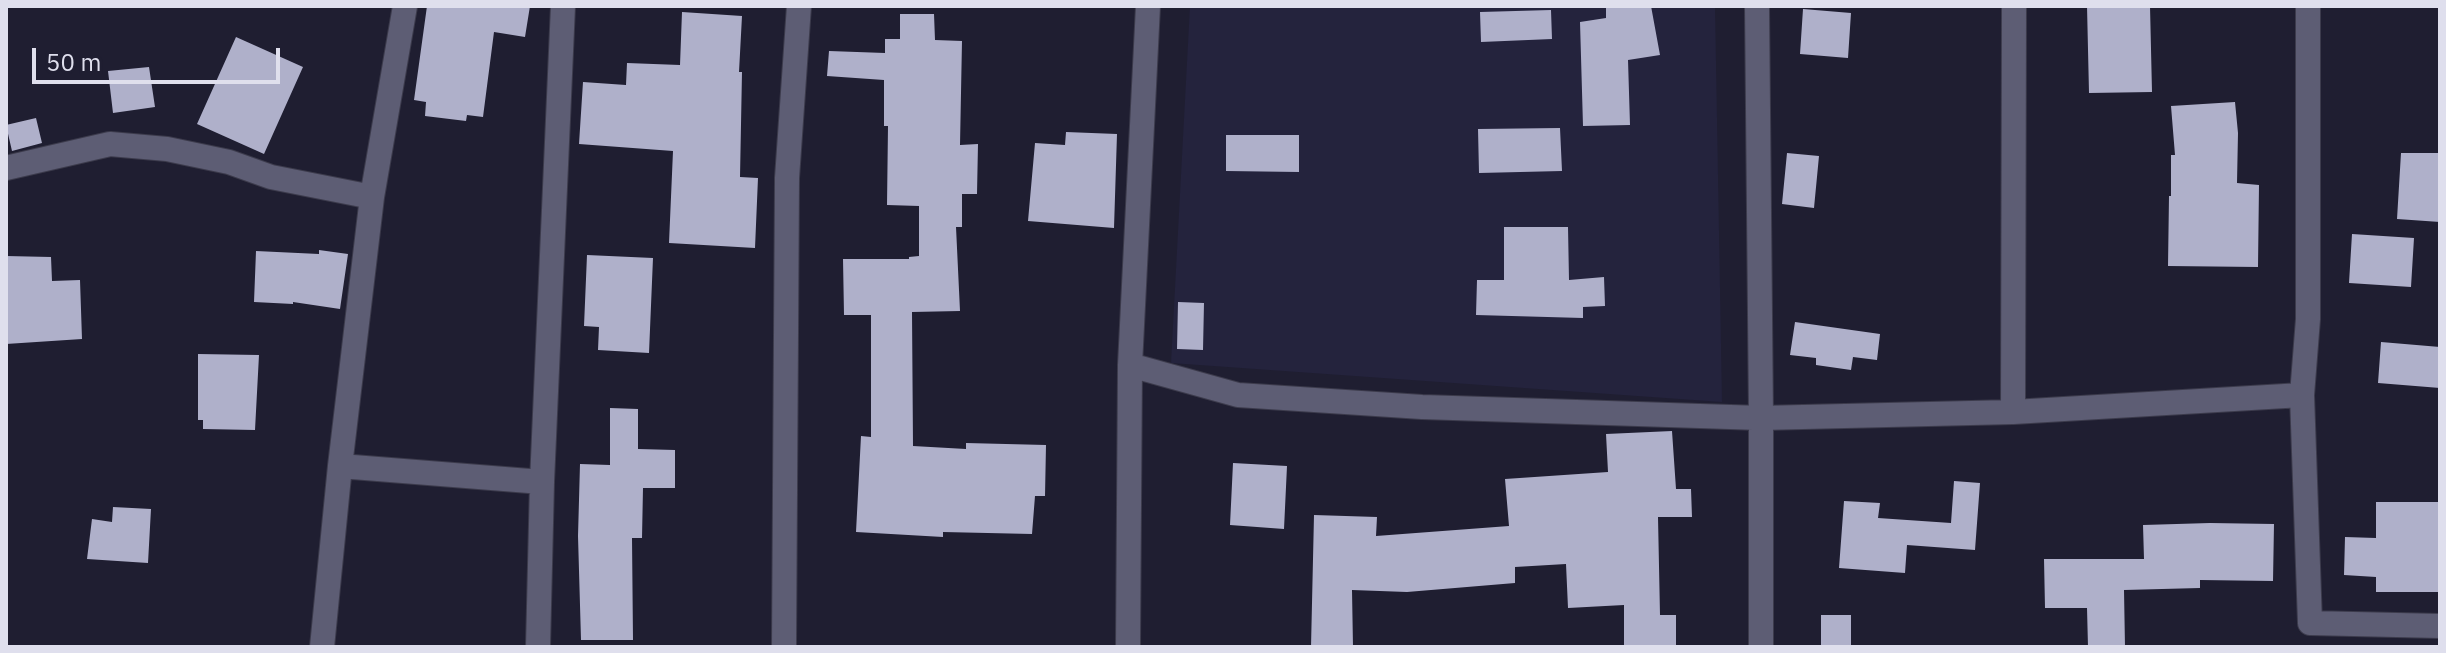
<!DOCTYPE html>
<style>
body{margin:0}
#map{position:relative;width:2446px;height:653px;overflow:hidden;background:#1f1e31;font-family:"IBM Plex Sans",sans-serif}
canvas{display:block}
.frame{position:absolute;inset:0;border:8px solid #dfdfed;pointer-events:none}
.scale{position:absolute;left:32px;top:48px;width:248px;height:36px;box-sizing:border-box;border:4px solid #dfdfed;border-top:0;padding-left:10px;font-size:24px;line-height:28px;white-space:nowrap;color:#dfdfed;-webkit-text-stroke:6px #1f1e31;paint-order:stroke}
</style>
<div id="map">
<canvas width="2446" height="653"></canvas>
<div class="frame"></div>
<div class="scale">50 m</div>
</div>
<script>
const g = document.querySelector('canvas').getContext('2d');
g.lineJoin = 'round';
function fillPath(path, color) { g.fillStyle = color; g.fill(path, 'evenodd'); }
const shape = rows => new Path2D(rows.map(r => 'M' + r).join(''));
function trace(path, color, width, dash) { g.strokeStyle = color; g.lineWidth = width; g.lineCap = dash ? 'butt' : 'round'; g.setLineDash(dash || []); g.stroke(path); }
fillPath(shape([
 [1190,6,1715,6,1722,402,1171,363]
]), '#24233d');
fillPath(shape([
 [427,6,530,6,525,37,494,32,483,117,467,115,466,121,425,116,426,102,414,100],
 [1606,6,1651,6,1660,55,1628,60,1630,125,1583,126,1580,22,1606,18],
 [2087,6,2150,6,2152,92,2089,93],
 [1803,9,1851,13,1848,58,1800,54],
 [1551,10,1552,39,1481,42,1480,12],
 [682,12,742,16,739,72,742,72,740,177,758,178,755,248,669,243,673,151,579,144,583,82,626,85,627,63,680,65],
 [900,14,934,14,935,40,962,41,960,145,978,144,977,194,962,194,962,227,956,227,960,311,912,312,913,446,966,449,966,443,1046,445,1045,496,1035,496,1032,534,943,532,943,537,856,532,861,436,871,437,871,315,844,315,843,259,909,259,909,257,919,256,919,206,887,205,888,126,884,126,884,80,827,76,829,51,885,53,885,39,900,39],
 [236,37,303,67,264,154,197,124],
 [149,67,155,107,113,113,108,71],
 [2235,102,2238,133,2237,183,2259,185,2258,267,2168,266,2169,196,2171,196,2171,155,2175,155,2171,106],
 [36,118,42,143,12,151,6,125],
 [1560,128,1562,171,1479,173,1478,129],
 [1066,132,1117,134,1114,228,1028,221,1035,143,1065,145],
 [1226,135,1299,135,1299,172,1226,171],
 [1787,153,1819,156,1814,208,1782,204],
 [2401,153,2440,153,2440,222,2397,219],
 [1504,227,1568,227,1569,280,1604,277,1605,306,1583,307,1583,318,1476,315,1477,280,1504,280],
 [2352,234,2414,238,2411,287,2349,283],
 [319,250,348,254,340,309,293,302,293,304,254,302,256,251,319,254],
 [587,255,653,258,649,353,598,350,599,327,584,326],
 [6,256,51,257,52,281,80,280,82,339,6,344],
 [1178,302,1204,303,1203,350,1177,349],
 [1795,322,1880,334,1877,360,1853,357,1851,370,1816,365,1816,358,1790,355],
 [2381,342,2440,347,2440,388,2378,383],
 [198,354,259,355,255,430,203,429,203,420,198,420],
 [610,408,638,409,638,449,675,450,675,488,643,488,642,538,632,538,633,640,581,640,578,536,580,464,610,465],
 [1672,431,1676,489,1691,489,1692,517,1658,517,1660,615,1676,615,1676,647,1624,647,1624,605,1568,608,1566,564,1515,567,1515,583,1407,592,1352,590,1353,647,1311,647,1314,515,1377,517,1376,536,1509,526,1505,479,1608,472,1606,434],
 [1233,463,1287,466,1284,529,1230,525],
 [1954,481,1980,483,1975,550,1907,545,1905,573,1839,568,1844,501,1880,503,1878,518,1951,523],
 [2376,502,2440,502,2440,592,2376,592,2376,577,2344,575,2345,537,2376,538],
 [113,507,151,509,148,563,87,559,92,519,112,522],
 [2210,523,2274,524,2273,581,2200,580,2200,588,2124,590,2125,647,2088,647,2087,608,2045,608,2044,559,2144,559,2143,525],
 [1821,615,1851,615,1851,647,1821,647]
]), '#afb0ca');
const street = shape([
 [1757,6,1761,418,1761,647],
 [2308,6,2308,319,2302,395,2310,623,2440,626],
 [6,168,110,144,167,149,229,162,271,177,372,197],
 [1130,365,1238,395,1422,407,1761,418,2013,412,2302,395],
 [2013,412,2014,6],
 [340,466,542,482],
 [322,647,340,466,372,197,405,6],
 [538,647,542,482,563,6],
 [784,647,787,178,799,6],
 [1128,647,1130,365,1148,6]
]);
trace(street, '#3c3b4c', 26);
trace(street, '#5d5d74', 24);
</script>
